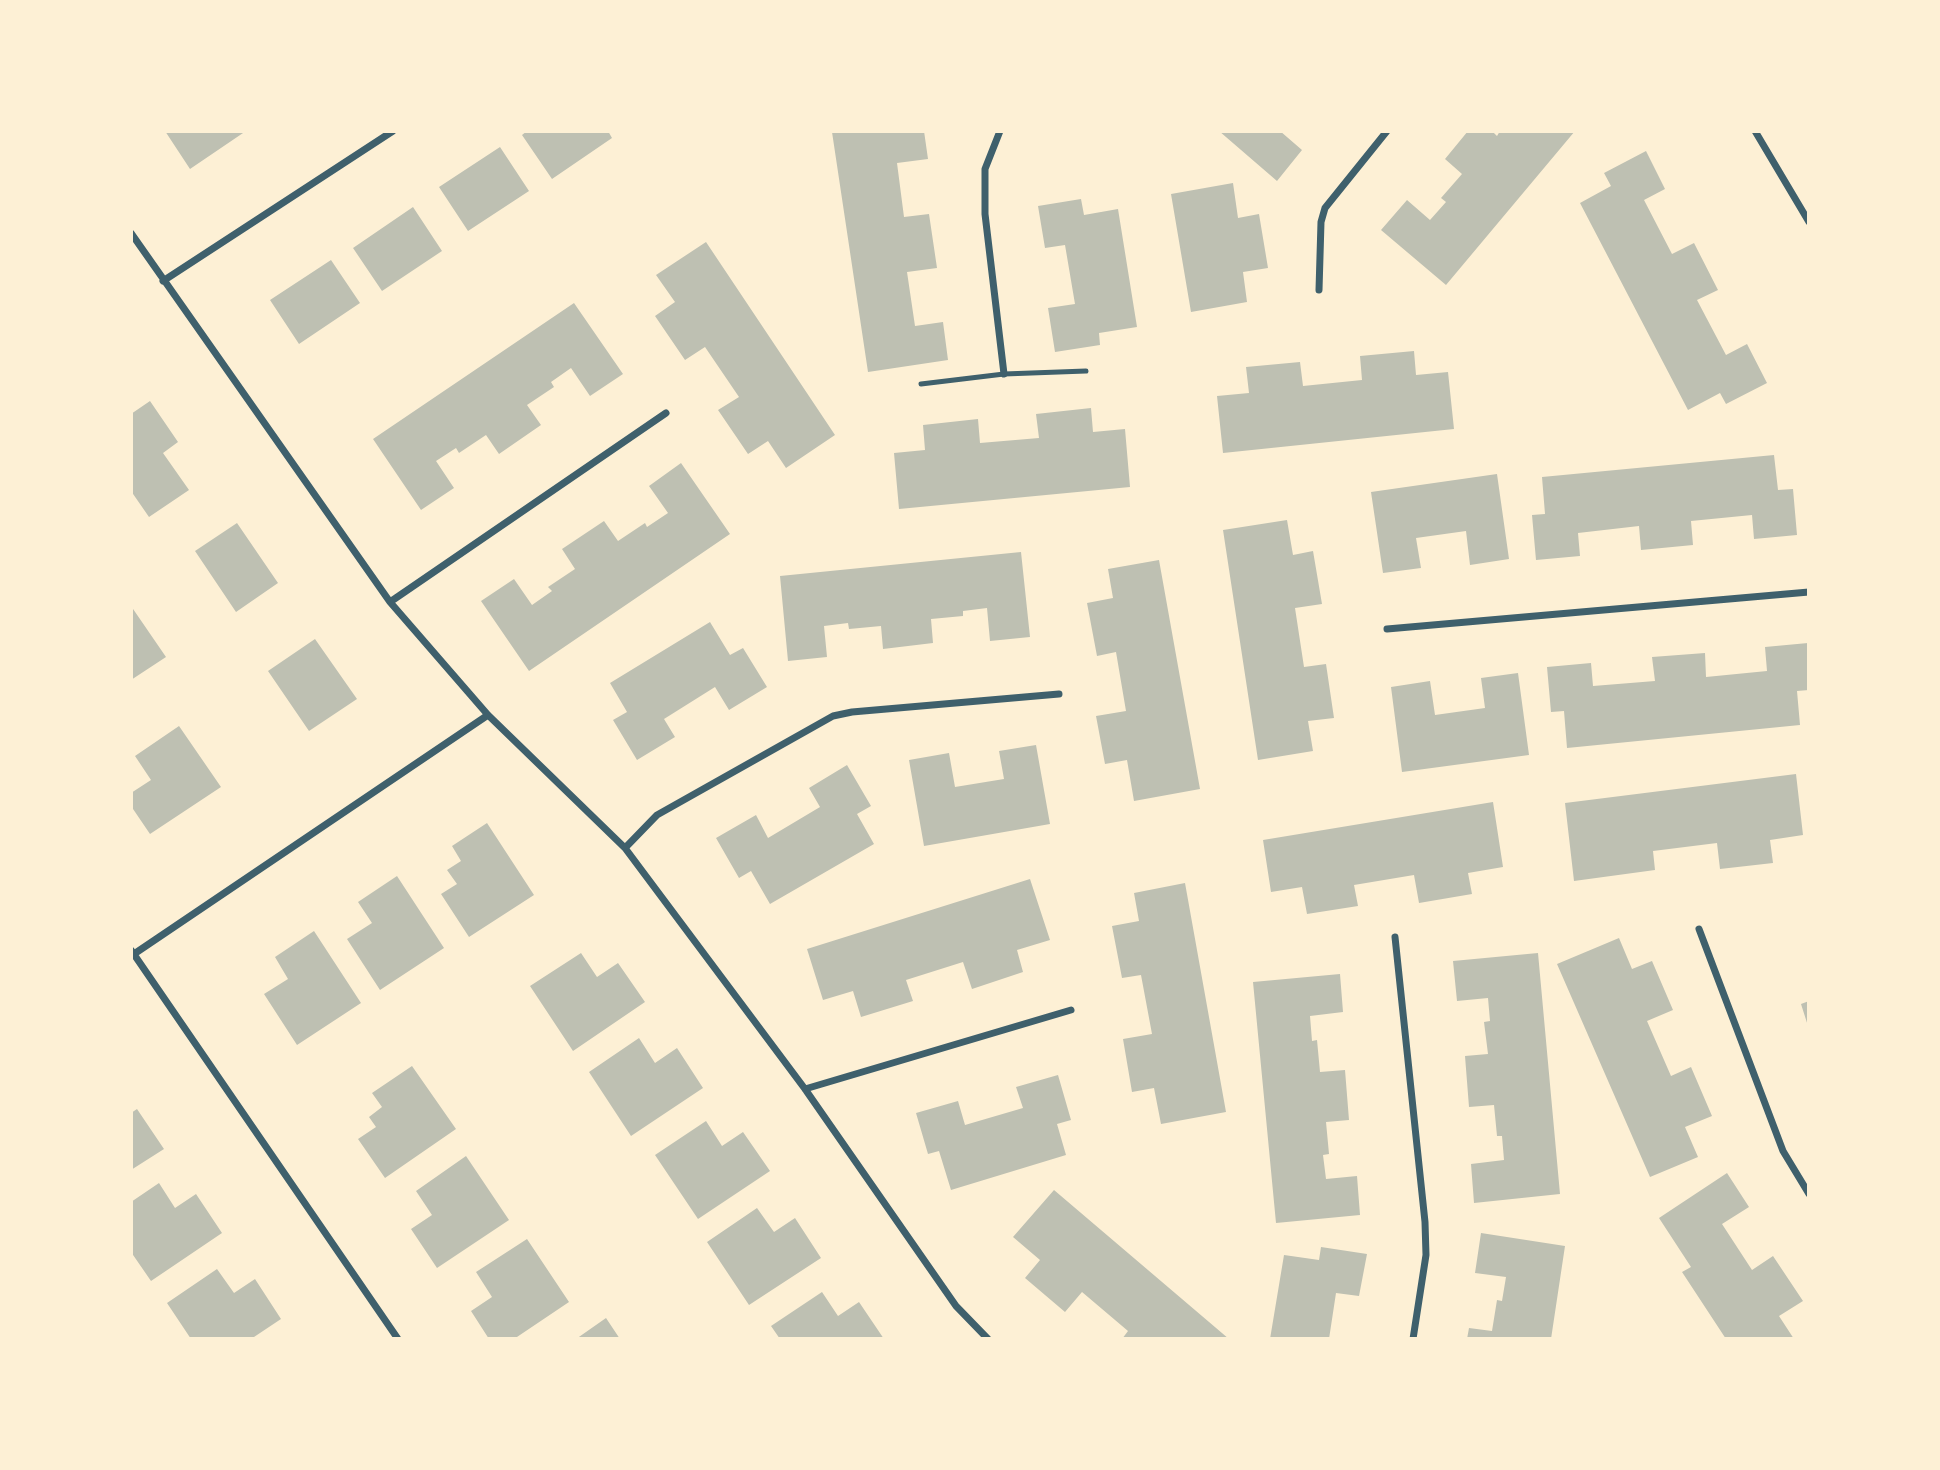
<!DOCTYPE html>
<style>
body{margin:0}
#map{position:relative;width:1940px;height:1470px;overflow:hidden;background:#fdf0d5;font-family:"Asap Condensed",sans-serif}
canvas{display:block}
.frame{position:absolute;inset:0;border:133px solid #fdf0d5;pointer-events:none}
</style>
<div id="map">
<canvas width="1940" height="1470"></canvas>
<div class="frame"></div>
</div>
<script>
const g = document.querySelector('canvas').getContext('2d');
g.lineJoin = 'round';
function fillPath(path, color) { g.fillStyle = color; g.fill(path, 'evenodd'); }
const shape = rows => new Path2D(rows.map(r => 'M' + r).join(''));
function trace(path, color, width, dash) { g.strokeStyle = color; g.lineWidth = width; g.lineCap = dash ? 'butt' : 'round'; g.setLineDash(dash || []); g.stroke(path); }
fillPath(shape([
 [165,131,246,131,190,169],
 [527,131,608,131,612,138,552,179,522,135],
 [924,131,928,159,897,163,904,217,929,214,937,268,907,272,915,326,943,322,948,360,868,372,832,132],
 [1219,131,1280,131,1302,150,1277,181],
 [1468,131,1492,131,1497,136,1500,131,1575,131,1446,285,1381,230,1407,200,1430,220,1446,202,1441,198,1462,174,1445,159],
 [500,147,529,191,468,231,439,187],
 [1646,151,1665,189,1644,200,1672,254,1694,243,1718,290,1697,300,1726,355,1747,344,1767,383,1726,404,1720,393,1688,410,1580,203,1611,186,1604,173],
 [1233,183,1238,218,1259,214,1268,268,1243,272,1247,302,1191,312,1171,194],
 [1081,199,1084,215,1118,209,1137,327,1099,333,1100,345,1055,352,1048,308,1075,304,1065,245,1045,248,1038,206],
 [413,207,442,251,382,291,353,248],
 [706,242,835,435,786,468,768,441,748,454,718,410,739,397,705,347,685,360,655,316,675,302,656,275],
 [331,260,360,303,299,344,270,300],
 [574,303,623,374,590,396,571,368,551,382,554,387,527,405,541,425,499,454,486,435,459,453,456,448,436,461,454,488,421,510,373,439],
 [1414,351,1416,375,1448,372,1454,429,1223,453,1217,396,1249,393,1246,367,1300,362,1303,386,1362,380,1360,356],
 [150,401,178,442,163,453,189,490,149,517,131,491,131,414],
 [1091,408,1093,432,1125,429,1130,487,899,509,894,453,925,450,923,425,978,419,980,443,1039,438,1036,414],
 [1774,455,1778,490,1793,489,1797,535,1754,539,1752,515,1691,521,1693,545,1641,550,1639,526,1578,533,1580,556,1536,560,1532,515,1545,514,1542,477],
 [681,463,730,534,529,671,481,601,514,579,532,605,552,591,548,587,575,569,562,549,604,521,618,541,645,523,647,527,668,513,649,486],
 [1497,474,1509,559,1470,565,1466,531,1416,538,1421,568,1383,573,1371,492],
 [1287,520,1293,555,1313,551,1322,604,1295,608,1304,667,1326,664,1334,718,1308,721,1313,751,1258,760,1223,530],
 [237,523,278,583,236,612,195,551],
 [1021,552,1030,637,990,641,987,608,963,611,963,616,931,619,933,643,883,649,881,626,849,629,848,623,824,626,827,657,788,661,780,576],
 [1159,560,1200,789,1134,801,1127,760,1105,764,1096,716,1126,711,1116,652,1097,656,1087,603,1113,598,1108,569],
 [131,606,166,657,131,680],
 [710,622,730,655,743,648,767,687,729,710,715,687,664,719,675,737,637,760,613,720,627,712,610,683],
 [315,639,357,699,309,731,268,671],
 [1808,643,1809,690,1797,691,1800,725,1567,748,1564,711,1551,712,1547,667,1591,663,1593,686,1655,681,1652,657,1705,653,1706,677,1767,671,1765,647],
 [1518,673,1529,755,1402,772,1391,687,1430,681,1435,715,1485,708,1481,678],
 [179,726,221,787,150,834,131,806,131,793,151,780,135,756],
 [1036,745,1050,824,924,846,909,760,949,753,955,787,1004,779,999,751],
 [847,765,871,806,857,814,874,844,770,904,751,871,739,878,716,838,756,815,768,838,820,807,809,788],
 [1796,774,1803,835,1770,840,1773,863,1720,869,1717,843,1653,851,1655,870,1574,881,1565,803],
 [1493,802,1503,867,1468,873,1472,894,1419,903,1414,875,1354,885,1358,906,1307,914,1302,887,1271,892,1263,840],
 [487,823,534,895,469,937,441,894,457,884,447,870,461,861,452,846],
 [397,876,444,948,380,990,347,939,372,923,358,902],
 [1030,879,1050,940,1017,950,1023,972,972,989,963,962,906,980,913,1001,861,1017,853,991,823,1000,807,949],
 [1185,883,1226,1112,1161,1124,1154,1088,1132,1092,1123,1039,1152,1034,1141,975,1122,978,1112,926,1139,921,1134,893],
 [314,931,361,1003,297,1045,264,994,288,979,275,957],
 [1619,938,1632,969,1652,961,1673,1010,1647,1021,1671,1076,1691,1067,1712,1116,1685,1127,1698,1157,1650,1177,1557,964],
 [581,953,597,977,618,963,645,1002,573,1051,530,986],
 [1538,953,1560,1194,1474,1203,1471,1164,1504,1160,1502,1136,1497,1136,1494,1105,1469,1107,1465,1056,1488,1054,1484,1022,1490,1021,1488,998,1457,1001,1453,961],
 [1340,974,1343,1012,1310,1016,1312,1041,1317,1040,1320,1072,1345,1070,1349,1120,1326,1122,1329,1154,1323,1155,1326,1179,1357,1176,1360,1215,1276,1223,1253,982],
 [1809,1001,1809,1026,1808,1026,1801,1004],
 [639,1038,655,1063,677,1048,703,1088,631,1136,589,1072],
 [412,1066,456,1129,385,1178,358,1139,376,1127,369,1117,382,1107,372,1093],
 [1058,1075,1071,1120,1057,1124,1066,1155,951,1190,939,1151,928,1154,916,1113,958,1101,965,1125,1023,1108,1016,1087],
 [137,1109,164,1149,131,1170,131,1113],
 [706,1121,722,1146,743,1132,770,1171,698,1219,655,1155],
 [466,1156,509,1220,437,1268,411,1229,432,1215,416,1191],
 [1727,1173,1749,1207,1722,1224,1752,1270,1773,1256,1803,1301,1779,1316,1794,1339,1726,1339,1682,1272,1691,1267,1659,1218],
 [159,1183,175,1208,196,1194,222,1233,151,1281,131,1252,131,1202],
 [1054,1190,1229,1339,1122,1339,1128,1331,1082,1292,1065,1312,1025,1278,1040,1260,1013,1237],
 [757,1208,774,1232,795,1218,821,1258,749,1305,707,1242],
 [1481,1233,1565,1246,1551,1339,1467,1339,1469,1328,1492,1331,1497,1300,1502,1301,1506,1277,1475,1273],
 [527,1239,569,1302,514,1339,489,1339,471,1311,492,1297,476,1272],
 [1321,1247,1367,1254,1359,1296,1336,1293,1329,1339,1270,1339,1284,1255,1319,1260],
 [217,1269,234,1293,255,1279,281,1319,251,1339,191,1339,167,1303],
 [822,1292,838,1316,859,1302,884,1339,780,1339,771,1326],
 [606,1318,620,1339,576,1339]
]), '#bec0b2');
trace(shape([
 [921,384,1004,374,1086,371]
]), '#3f606c', 5);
trace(shape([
 [1000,131,985,169,985,214,1004,374],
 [1755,131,1809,222],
 [131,233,390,602,488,715,625,848,805,1089,956,1306,988,1339],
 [163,281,393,131],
 [1319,290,1321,222,1325,208,1387,131],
 [390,602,666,413],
 [1387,629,1809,592],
 [625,848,657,815,833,716,852,712,1059,694],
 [1699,929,1783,1151,1809,1194],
 [1395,937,1425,1222,1426,1255,1413,1339],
 [131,950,398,1339],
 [134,954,488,715],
 [805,1089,1071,1010]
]), '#3f606c', 7);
</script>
